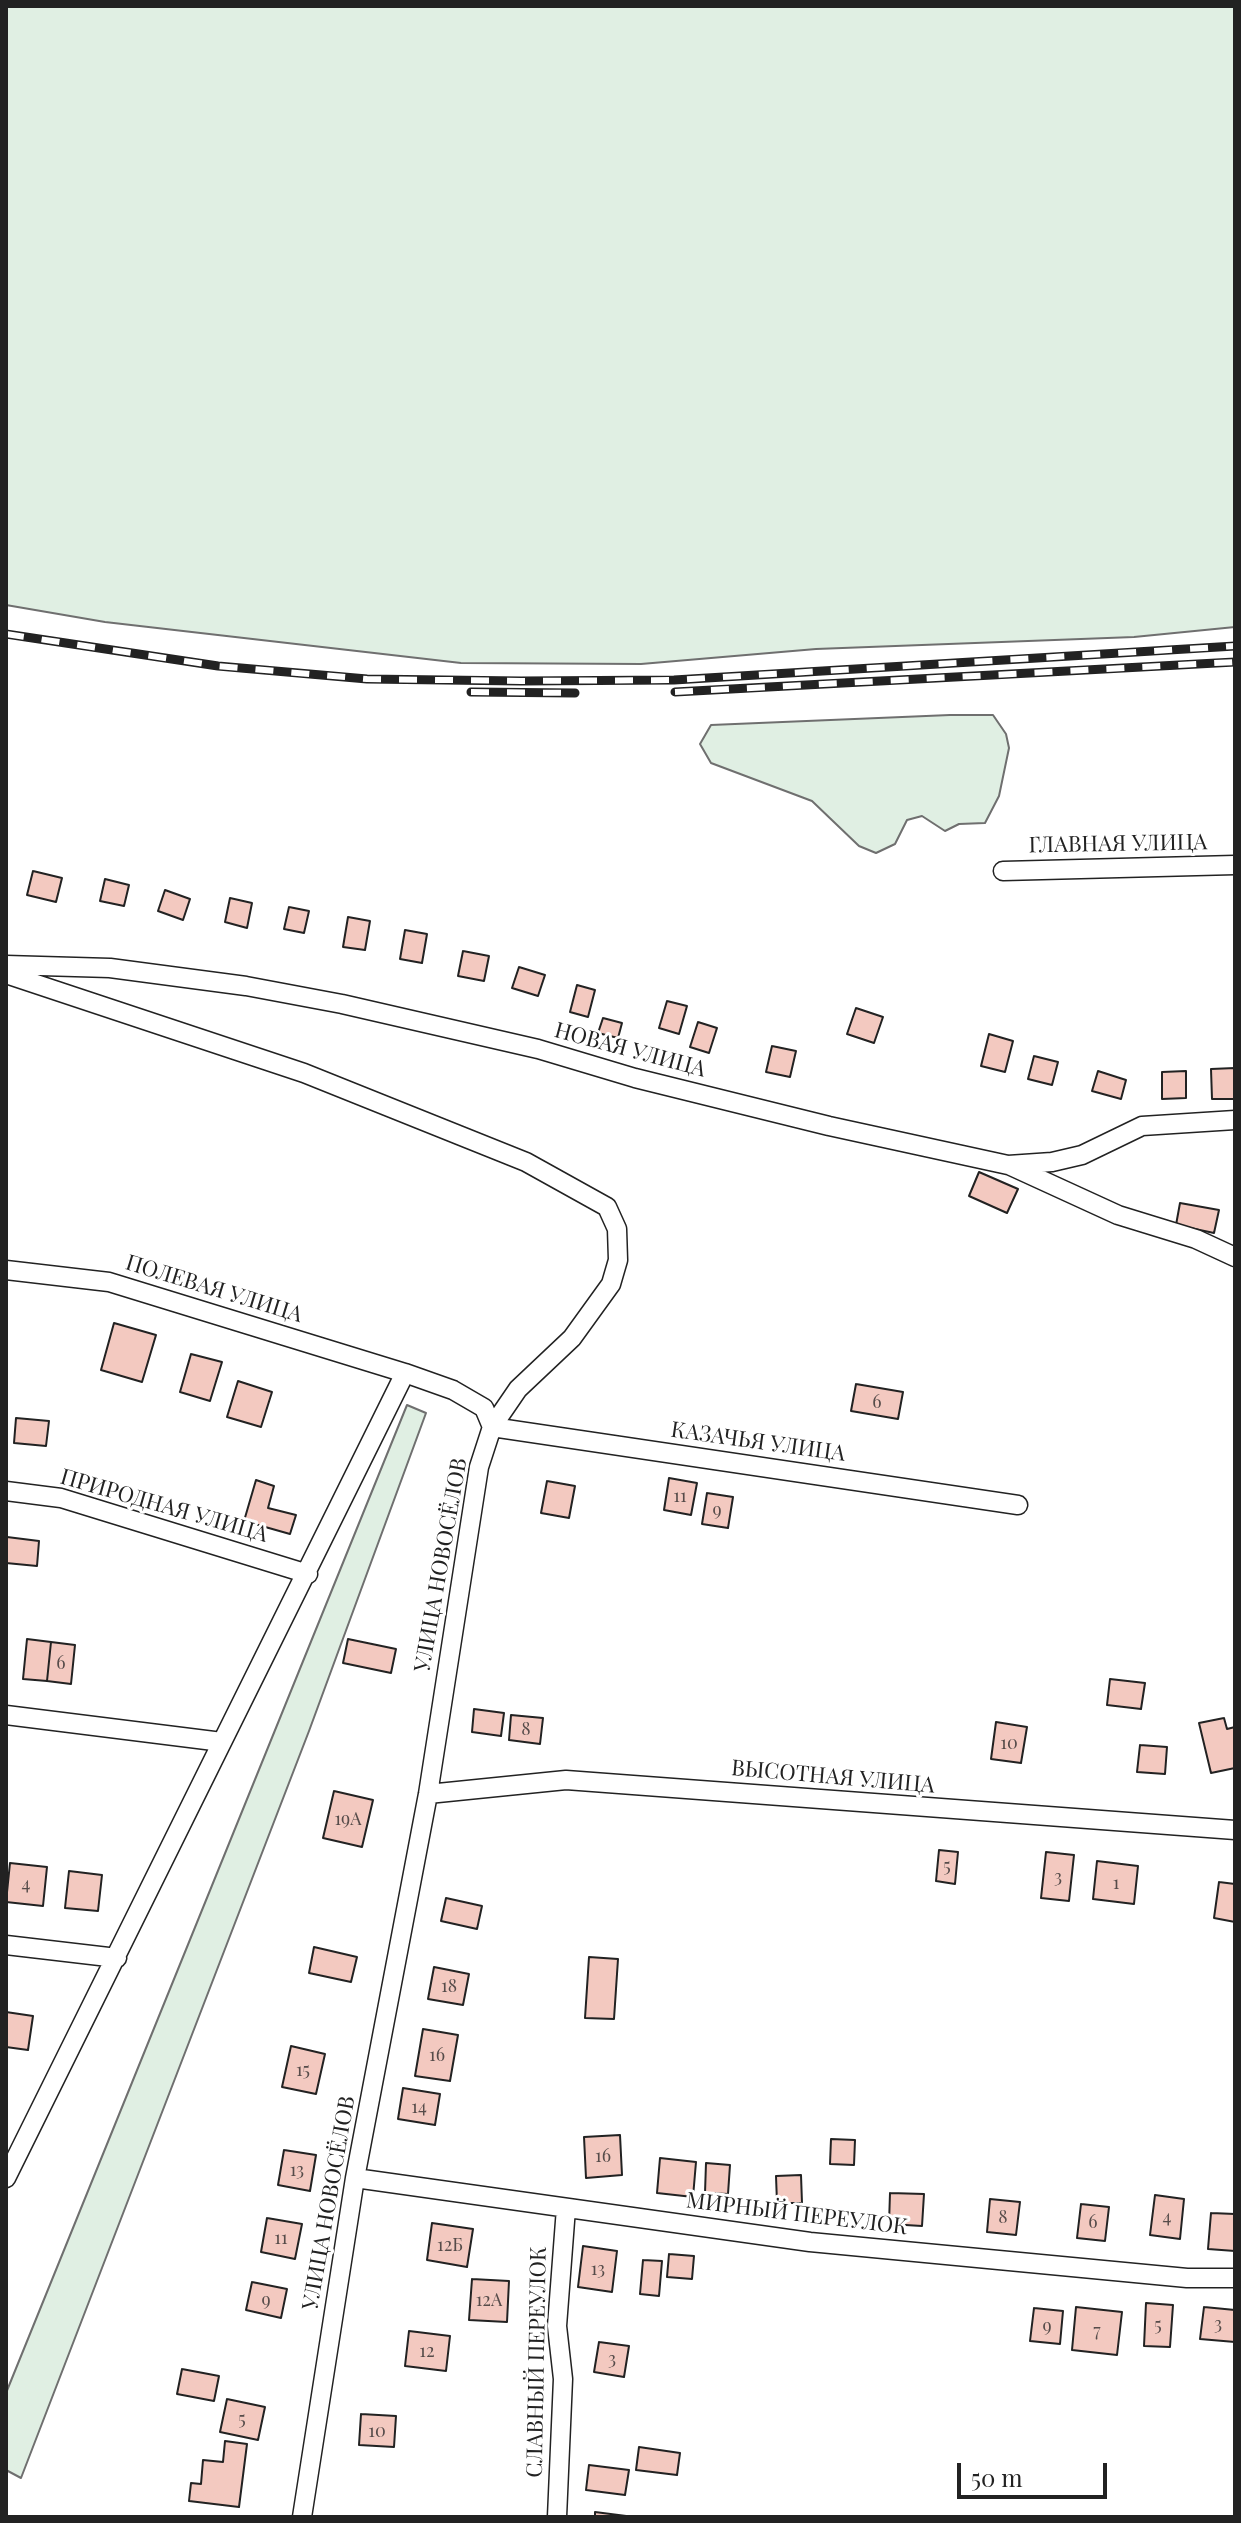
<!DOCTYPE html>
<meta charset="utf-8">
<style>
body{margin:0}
#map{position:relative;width:1241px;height:2523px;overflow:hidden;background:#fff;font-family:"Playfair Display",serif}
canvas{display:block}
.frame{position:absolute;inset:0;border:8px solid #222;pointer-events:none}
.scale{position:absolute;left:957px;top:2463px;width:150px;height:36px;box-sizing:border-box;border:4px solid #222;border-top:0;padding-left:10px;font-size:24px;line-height:28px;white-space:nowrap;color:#222;-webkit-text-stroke:6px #fff;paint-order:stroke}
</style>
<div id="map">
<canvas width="1241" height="2523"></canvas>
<div class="frame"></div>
<div class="scale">50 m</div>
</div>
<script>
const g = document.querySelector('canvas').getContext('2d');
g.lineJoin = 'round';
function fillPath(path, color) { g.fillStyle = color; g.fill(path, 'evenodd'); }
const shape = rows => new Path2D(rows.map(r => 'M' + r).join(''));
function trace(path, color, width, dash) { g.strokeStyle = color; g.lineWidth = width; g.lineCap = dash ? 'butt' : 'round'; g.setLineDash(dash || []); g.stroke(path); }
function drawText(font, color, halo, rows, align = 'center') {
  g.font = font + ' "Playfair Display",serif'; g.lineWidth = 6; g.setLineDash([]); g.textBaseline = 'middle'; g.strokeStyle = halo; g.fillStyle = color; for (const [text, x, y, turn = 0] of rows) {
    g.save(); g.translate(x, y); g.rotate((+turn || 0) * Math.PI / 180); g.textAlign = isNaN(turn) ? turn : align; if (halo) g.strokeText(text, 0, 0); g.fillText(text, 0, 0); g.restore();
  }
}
const green = shape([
 [6,6,1235,6,1235,627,1134,637,816,649,641,664,461,663,105,622,6,605,6,6],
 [950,715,993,715,1006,734,1009,748,999,796,985,823,959,824,945,831,922,816,907,820,895,844,876,853,859,846,812,801,711,763,700,744,711,725,950,715],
 [407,1405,426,1413,309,1731,21,2478,6,2470,6,2393,407,1405]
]);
fillPath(green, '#e0efe3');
trace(green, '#6f6f6f', 2);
const building = shape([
 [33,871,62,878,56,902,27,895,33,871],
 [105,879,129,885,124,906,100,901,105,879],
 [165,890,190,899,183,920,158,911,165,890],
 [230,898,252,903,247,928,225,922,230,898],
 [289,907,309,911,304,933,284,929,289,907],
 [348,917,370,921,365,950,343,947,348,917],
 [405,930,427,934,422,963,400,959,405,930],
 [463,951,489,956,484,981,458,976,463,951],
 [519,967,545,975,538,996,512,988,519,967],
 [577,985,595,990,588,1017,570,1012,577,985],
 [667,1001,687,1006,679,1034,659,1028,667,1001],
 [856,1008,883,1017,874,1043,847,1034,856,1008],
 [603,1018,622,1023,618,1038,598,1033,603,1018],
 [698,1022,717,1028,709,1053,690,1047,698,1022],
 [989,1034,1013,1041,1005,1072,981,1066,989,1034],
 [772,1046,796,1051,790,1077,766,1072,772,1046],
 [1034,1056,1058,1062,1052,1085,1028,1079,1034,1056],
 [1235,1068,1235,1099,1212,1099,1211,1069,1235,1068],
 [1098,1071,1126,1080,1121,1099,1092,1091,1098,1071],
 [1186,1071,1186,1098,1162,1099,1162,1072,1186,1071],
 [979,1172,1018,1189,1007,1213,969,1196,979,1172],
 [1180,1203,1219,1210,1214,1233,1176,1225,1180,1203],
 [114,1323,156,1335,142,1382,101,1370,114,1323],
 [191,1354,222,1362,210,1401,180,1392,191,1354],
 [238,1381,272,1392,261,1427,227,1417,238,1381],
 [856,1384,903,1392,898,1419,851,1411,856,1384],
 [16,1418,49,1421,46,1446,14,1443,16,1418],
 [669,1478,697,1483,691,1515,664,1510,669,1478],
 [256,1480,274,1486,268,1508,296,1515,290,1534,244,1521,256,1480],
 [547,1481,575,1486,569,1518,541,1513,547,1481],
 [707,1493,733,1497,728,1528,702,1524,707,1493],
 [7,1537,39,1541,37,1566,6,1563,7,1537],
 [27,1639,51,1642,47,1681,23,1679,27,1639],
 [348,1639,396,1649,391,1673,343,1663,348,1639],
 [51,1642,75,1645,71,1684,47,1681,51,1642],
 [1110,1679,1145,1683,1141,1709,1107,1705,1110,1679],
 [474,1709,504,1713,501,1736,472,1732,474,1709],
 [511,1715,543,1718,540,1744,509,1740,511,1715],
 [1224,1718,1227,1729,1235,1727,1235,1768,1211,1773,1199,1723,1224,1718],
 [996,1722,1027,1727,1021,1763,991,1759,996,1722],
 [1140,1745,1167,1747,1165,1774,1137,1772,1140,1745],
 [334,1791,373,1800,362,1847,323,1838,334,1791],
 [939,1850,958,1852,955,1884,936,1881,939,1850],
 [1046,1852,1074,1855,1069,1901,1041,1898,1046,1852],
 [1097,1861,1138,1866,1134,1904,1093,1899,1097,1861],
 [10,1863,47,1867,43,1906,6,1902,10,1863],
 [69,1871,102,1875,98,1911,65,1908,69,1871],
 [1219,1882,1235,1884,1235,1922,1214,1918,1219,1882],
 [446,1898,482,1906,477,1929,441,1921,446,1898],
 [314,1947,357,1957,351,1982,309,1973,314,1947],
 [589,1957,618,1959,614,2019,585,2018,589,1957],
 [434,1967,469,1974,463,2005,428,1999,434,1967],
 [6,2012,33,2016,28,2050,6,2047,6,2012],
 [423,2029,458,2035,450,2081,415,2076,423,2029],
 [291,2046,325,2054,316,2094,282,2087,291,2046],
 [403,2088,440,2094,435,2125,398,2119,403,2088],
 [620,2135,622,2175,586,2178,584,2137,620,2135],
 [831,2139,855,2140,854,2165,830,2164,831,2139],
 [284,2150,316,2155,310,2191,278,2185,284,2150],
 [660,2158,696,2162,693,2197,657,2193,660,2158],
 [706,2163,730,2165,728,2194,705,2193,706,2163],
 [801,2175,802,2203,777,2203,776,2176,801,2175],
 [890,2193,924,2194,922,2226,889,2224,890,2193],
 [1155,2195,1184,2199,1180,2239,1150,2235,1155,2195],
 [990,2199,1020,2202,1016,2235,987,2232,990,2199],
 [1081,2204,1109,2207,1105,2241,1077,2238,1081,2204],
 [1211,2213,1235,2214,1235,2251,1208,2249,1211,2213],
 [267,2218,302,2224,295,2259,261,2252,267,2218],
 [432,2223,473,2229,467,2267,427,2260,432,2223],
 [583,2246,617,2251,612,2292,578,2287,583,2246],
 [669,2254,694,2256,692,2279,667,2277,669,2254],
 [643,2260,662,2261,659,2296,640,2294,643,2260],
 [472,2279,509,2281,507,2322,469,2320,472,2279],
 [252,2282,287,2289,281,2318,246,2310,252,2282],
 [1146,2303,1173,2305,1170,2347,1144,2346,1146,2303],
 [1076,2307,1122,2312,1117,2355,1072,2350,1076,2307],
 [1204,2307,1235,2310,1235,2342,1200,2339,1204,2307],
 [1034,2308,1063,2311,1060,2344,1030,2341,1034,2308],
 [409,2331,450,2336,446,2371,405,2366,409,2331],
 [599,2342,629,2346,624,2377,594,2372,599,2342],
 [182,2369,219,2376,214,2401,177,2394,182,2369],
 [227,2399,265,2407,258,2440,220,2432,227,2399],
 [361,2414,396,2416,394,2447,359,2445,361,2414],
 [225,2441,247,2444,239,2507,189,2501,191,2483,201,2484,203,2460,223,2462,225,2441],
 [639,2447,680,2453,677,2475,636,2470,639,2447],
 [589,2465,629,2470,625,2495,586,2490,589,2465],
 [595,2512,634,2517,595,2517,595,2512]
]);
fillPath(building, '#f3c9c0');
trace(building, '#222', 2);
const street = shape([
 [1003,871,1235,865],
 [6,965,110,968,246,986,342,1004,538,1049,635,1078,829,1126,1008,1165,1052,1162,1082,1155,1142,1126,1235,1120],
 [6,974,304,1073,526,1162,607,1207,617,1229,618,1260,611,1284,572,1338,518,1389,492,1427,479,1467,428,1794,355,2178,302,2517],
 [1011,1166,1118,1215,1196,1239,1235,1257],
 [6,1270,109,1282,405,1373,453,1390,484,1408,492,1427,1018,1505],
 [6,1491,61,1498,308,1574],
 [6,1715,222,1742],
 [428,1794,566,1780,1235,1830],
 [6,1945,117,1958],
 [6,2178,405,1373],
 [355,2178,810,2242,1187,2278,1235,2278],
 [557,2517,563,2379,557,2326,566,2208]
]);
trace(street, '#222', 21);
trace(street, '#fff', 18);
const rail = shape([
 [6,634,218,666,367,679,521,681,674,680,1235,646],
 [471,692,575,693],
 [675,692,1235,662]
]);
trace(rail, '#222', 9);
trace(rail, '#fff', 6, [18]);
drawText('18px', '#564c4a', null, [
 ["6",877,1402],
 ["11",680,1496],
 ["9",717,1510],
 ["6",61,1663],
 ["8",526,1729],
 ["10",1009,1743],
 ["19А",348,1819],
 ["5",947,1866],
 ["3",1058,1877],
 ["1",1116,1883],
 ["4",26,1884],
 ["18",449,1986],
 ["16",437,2055],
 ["15",303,2070],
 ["14",419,2107],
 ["16",603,2156],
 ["13",297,2170],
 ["8",1003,2217],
 ["4",1167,2217],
 ["6",1093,2222],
 ["11",281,2238],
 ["12Б",450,2245],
 ["13",598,2269],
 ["9",266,2300],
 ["12А",489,2300],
 ["3",1218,2324],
 ["5",1158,2325],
 ["9",1047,2326],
 ["7",1097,2331],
 ["12",427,2351],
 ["3",612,2359],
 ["5",242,2419],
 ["10",377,2431]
]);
drawText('22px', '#222', '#fff', [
 ["ГЛАВНАЯ УЛИЦА",1118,844,-1],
 ["НОВАЯ УЛИЦА",630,1050,15],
 ["ПОЛЕВАЯ УЛИЦА",214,1289,17],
 ["КАЗАЧЬЯ УЛИЦА",758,1442,8],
 ["ПРИРОДНАЯ УЛИЦА",164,1506,16],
 ["УЛИЦА НОВОСЁЛОВ",441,1565,-80],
 ["ВЫСОТНАЯ УЛИЦА",833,1777,5],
 ["УЛИЦА НОВОСЁЛОВ",329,2203,-80],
 ["МИРНЫЙ ПЕРЕУЛОК",797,2214,7],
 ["СЛАВНЫЙ ПЕРЕУЛОК",537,2362,-89]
]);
</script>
